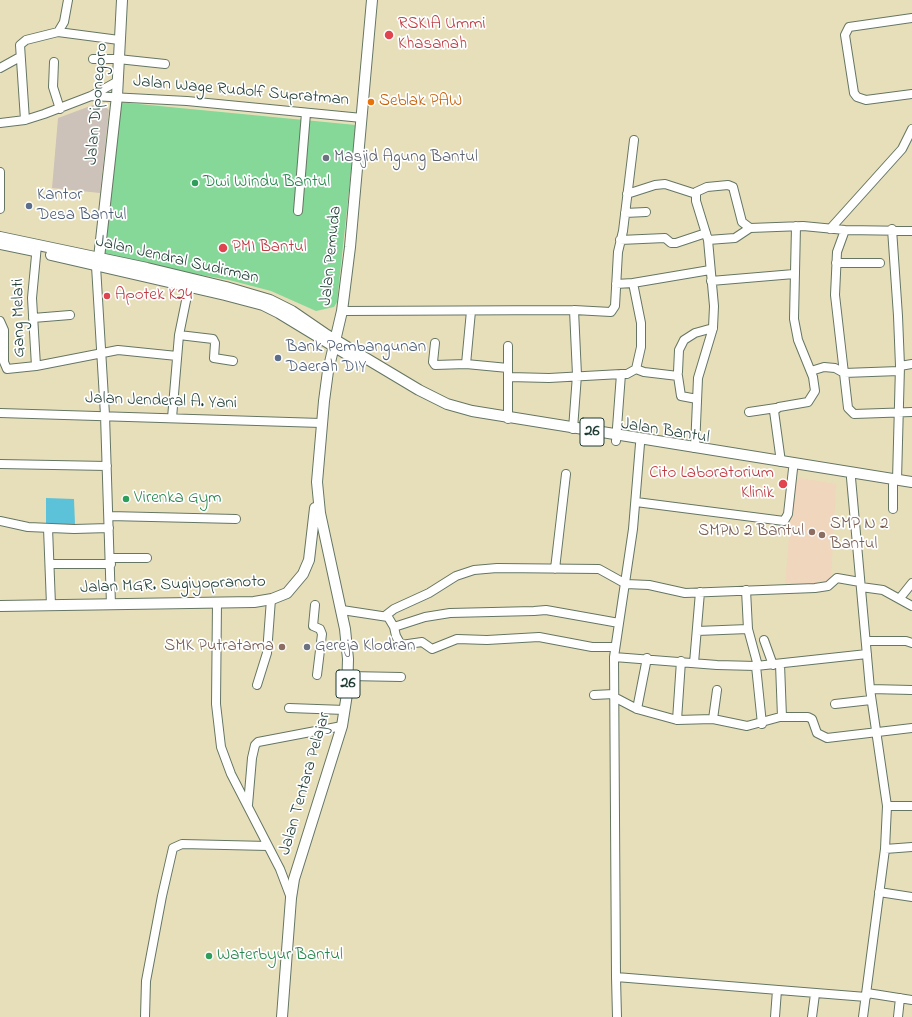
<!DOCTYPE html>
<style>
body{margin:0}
canvas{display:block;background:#e7dfba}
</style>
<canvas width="912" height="1017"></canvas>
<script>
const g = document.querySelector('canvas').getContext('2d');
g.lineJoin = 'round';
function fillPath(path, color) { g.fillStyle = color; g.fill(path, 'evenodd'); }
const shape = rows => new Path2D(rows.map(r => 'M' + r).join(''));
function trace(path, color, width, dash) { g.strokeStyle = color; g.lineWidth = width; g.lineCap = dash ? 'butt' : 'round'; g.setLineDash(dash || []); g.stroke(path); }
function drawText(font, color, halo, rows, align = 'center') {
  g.font = font + ' "Indie Flower",sans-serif'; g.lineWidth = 3.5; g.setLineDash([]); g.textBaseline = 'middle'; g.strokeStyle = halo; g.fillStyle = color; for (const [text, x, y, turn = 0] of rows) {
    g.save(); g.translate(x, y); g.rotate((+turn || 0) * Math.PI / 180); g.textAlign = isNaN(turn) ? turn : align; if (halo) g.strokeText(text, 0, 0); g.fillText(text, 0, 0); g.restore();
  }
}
fillPath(shape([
 [794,477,836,484,831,580,829,583,805,587,785,585]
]), '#efd6bc');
fillPath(shape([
 [102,104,109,110,100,193,52,188,58,118,93,105]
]), '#cdc2b9');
fillPath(shape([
 [118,102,356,125,337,302,334,307,316,311,271,291,229,280,100,257]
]), '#86d899');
fillPath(shape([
 [46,498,74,499,75,524,46,524]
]), '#5cc2d9');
const minor = shape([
 [912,18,849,27,845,35,854,93,857,97,866,100,912,94],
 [58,32,119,40],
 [93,59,118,59,165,64],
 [54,62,53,87,60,109],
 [0,68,20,57],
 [91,96,187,101,362,118],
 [25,120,20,45,26,40,58,32,64,22,68,0],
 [0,123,25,120,44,114,91,96,118,81],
 [0,172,0,209],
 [627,194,655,185,665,184,696,194],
 [298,211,306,113],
 [625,213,646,212],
 [830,229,902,149,912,129],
 [892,229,898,316,900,366,897,480],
 [845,230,837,252,835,295,848,408,854,414,912,412],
 [620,240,665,238,671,243,676,243,706,233],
 [708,240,735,238,750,228],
 [836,263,880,263],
 [96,266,105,415,111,605],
 [711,281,794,274],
 [616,284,633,283,710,270],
 [342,311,574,310,611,312,615,306,618,252,623,231,634,140],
 [33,318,70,315],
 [0,321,4,330,4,362,7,369,36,366,118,350,177,356],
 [179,335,213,339,215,343,214,358,233,361],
 [435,343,433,362,435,365,466,364,508,368],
 [508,346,508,419],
 [466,364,471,311],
 [36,366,32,298,37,245],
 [900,366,912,364],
 [636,369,644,372,678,376,681,396,697,399],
 [811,371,824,367,835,368,844,373,899,371],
 [678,372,679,350,684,340,695,333,713,328],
 [509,377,549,378,621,374,627,374,636,369,641,347,641,323,633,283],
 [749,412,776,408],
 [0,413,321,423],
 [172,418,179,335,189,286],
 [573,429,577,375,574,310],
 [616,441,621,374],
 [640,444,633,529,614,657,616,977,866,997],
 [695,448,698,378,713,328,714,306,708,240,696,201,696,192,707,187,728,185,733,187,742,222,750,228,803,226,845,230,912,231],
 [781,462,774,411,779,407,808,402,815,391,813,377,798,340,794,319,796,226],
 [0,464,107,466],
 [851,478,870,689,887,806,885,849,863,1017],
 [636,502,784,521,788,514,793,469],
 [893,509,893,485],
 [109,516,236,519],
 [0,521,28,527,74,529,109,528],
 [48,528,51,605],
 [110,558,147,558],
 [50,564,111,564],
 [555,569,566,474],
 [861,587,883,590,912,606],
 [746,590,748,629],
 [900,598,912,583],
 [217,602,216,704,221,747,231,774,280,869,291,898],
 [315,605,313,626,320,629,322,634,317,675],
 [342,610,388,617,394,627,425,617,450,613,534,611,546,610,619,623],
 [385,616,394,609,429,593,456,576,474,570,497,568,599,569,626,584,649,585,685,593,815,588,828,586,837,578,860,582],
 [394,627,396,636,401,645,422,642,432,649,457,639,487,640,539,637,592,647,615,647],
 [697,631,748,629,758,666],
 [764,640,773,665],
 [866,641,906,641,912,643],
 [614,657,717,665,756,666,867,654],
 [694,663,700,592],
 [780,664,782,717],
 [756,666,762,724],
 [348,676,401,677],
 [257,685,267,653,271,599],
 [870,689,912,690],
 [594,695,614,694],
 [614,697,637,709,677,720,713,719,747,726,780,717,808,717,812,719,817,733,827,738,912,728],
 [835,704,871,700],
 [289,708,345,710],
 [637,709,647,658],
 [713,719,717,690],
 [677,720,681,661],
 [248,805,252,758,255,745,258,742,342,726],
 [887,806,912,806],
 [885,849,912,847],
 [879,892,912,897],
 [616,977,617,1017],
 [867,993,912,1000],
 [145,1017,146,981,162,896,173,848,182,844,268,846],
 [775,1017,777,990],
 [812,1017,815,994],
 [898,1017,900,998]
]);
const major = shape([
 [0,237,147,268,226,287,270,300,292,311,327,335,419,390,447,404,472,411,912,482],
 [0,244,35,251],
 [51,255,225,295,263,305,279,313,358,361],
 [99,258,117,96,122,0],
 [0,606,254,602,272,599,287,593,303,574,309,560,315,508],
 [282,1017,291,898,294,879,342,726,347,694,348,659,345,629,320,513,317,482,324,401,328,371,342,311,350,247,372,0]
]);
trace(minor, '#657663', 10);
trace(major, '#657663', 12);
trace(minor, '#fff', 8);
trace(major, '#fff', 10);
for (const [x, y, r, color] of [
 [389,35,5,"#e0444e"],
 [371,102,4,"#e8710a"],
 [326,158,4,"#6b7280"],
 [195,183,4,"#2e9e5b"],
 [29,206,4,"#5c6f8a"],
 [223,248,5,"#e0444e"],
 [107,296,4,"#e0444e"],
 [278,358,4,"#5c6f8a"],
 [783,484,5,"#e0444e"],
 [126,499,4,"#2e9e5b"],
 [812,532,4,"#8d6e63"],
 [822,535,4,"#8d6e63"],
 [282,647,4,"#8d6e63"],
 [307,647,4,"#6b7280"],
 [209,956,4,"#2e9e5b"]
]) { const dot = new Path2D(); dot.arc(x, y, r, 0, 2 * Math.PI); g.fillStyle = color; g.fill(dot); trace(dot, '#fff', 1.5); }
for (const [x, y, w] of [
 [592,432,24],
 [348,684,24]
]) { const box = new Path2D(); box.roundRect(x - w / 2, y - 14, w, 28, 3); g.fillStyle = '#fff'; g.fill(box); trace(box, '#1f3d34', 1); }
drawText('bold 16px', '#1f3d34', null, [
 ["26",592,432],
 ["26",348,684]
]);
drawText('17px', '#be3a42', '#fff', [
 ["RSKIA Ummi",398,25],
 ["Khasanah",398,45],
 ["PMI Bantul",232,248],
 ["Apotek K24",115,296],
 ["Cito Laboratorium",774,474,"right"],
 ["Klinik",774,494,"right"]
], 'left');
drawText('17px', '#1f3d34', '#fff', [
 ["Jalan Wage Rudolf Supratman",241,92,5],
 ["Jalan Diponegoro",98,104,-85],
 ["Jalan Pemuda",332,256,-84],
 ["Jalan Jendral Sudirman",177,261,13],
 ["Gang Melati",20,318,-91],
 ["Jalan Jenderal A. Yani",161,402,2],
 ["Jalan Bantul",665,432,9],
 ["Jalan MGR. Sugiyopranoto",173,586,-2],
 ["Jalan Tentara Pelajar",306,784,-74]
]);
drawText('17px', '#c56008', '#fff', [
 ["Seblak PAW",379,102]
], 'left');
drawText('17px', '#5b616d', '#fff', [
 ["Masjid Agung Bantul",334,158],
 ["Gereja Klodran",315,647]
], 'left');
drawText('17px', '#27864d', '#fff', [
 ["Dwi Windu Bantul",203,183],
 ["Virenka Gym",134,499],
 ["Waterbyur Bantul",217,956]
], 'left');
drawText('17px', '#4e5e75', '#fff', [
 ["Kantor",37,196],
 ["Desa Bantul",37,216],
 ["Bank Pembangunan",286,348],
 ["Daerah DIY",286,368]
], 'left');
drawText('17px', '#785e54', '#fff', [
 ["SMP N 2",830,525,"left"],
 ["Bantul",830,545,"left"],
 ["SMPN 2 Bantul",804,532],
 ["SMK Putratama",274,647]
], 'right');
</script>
